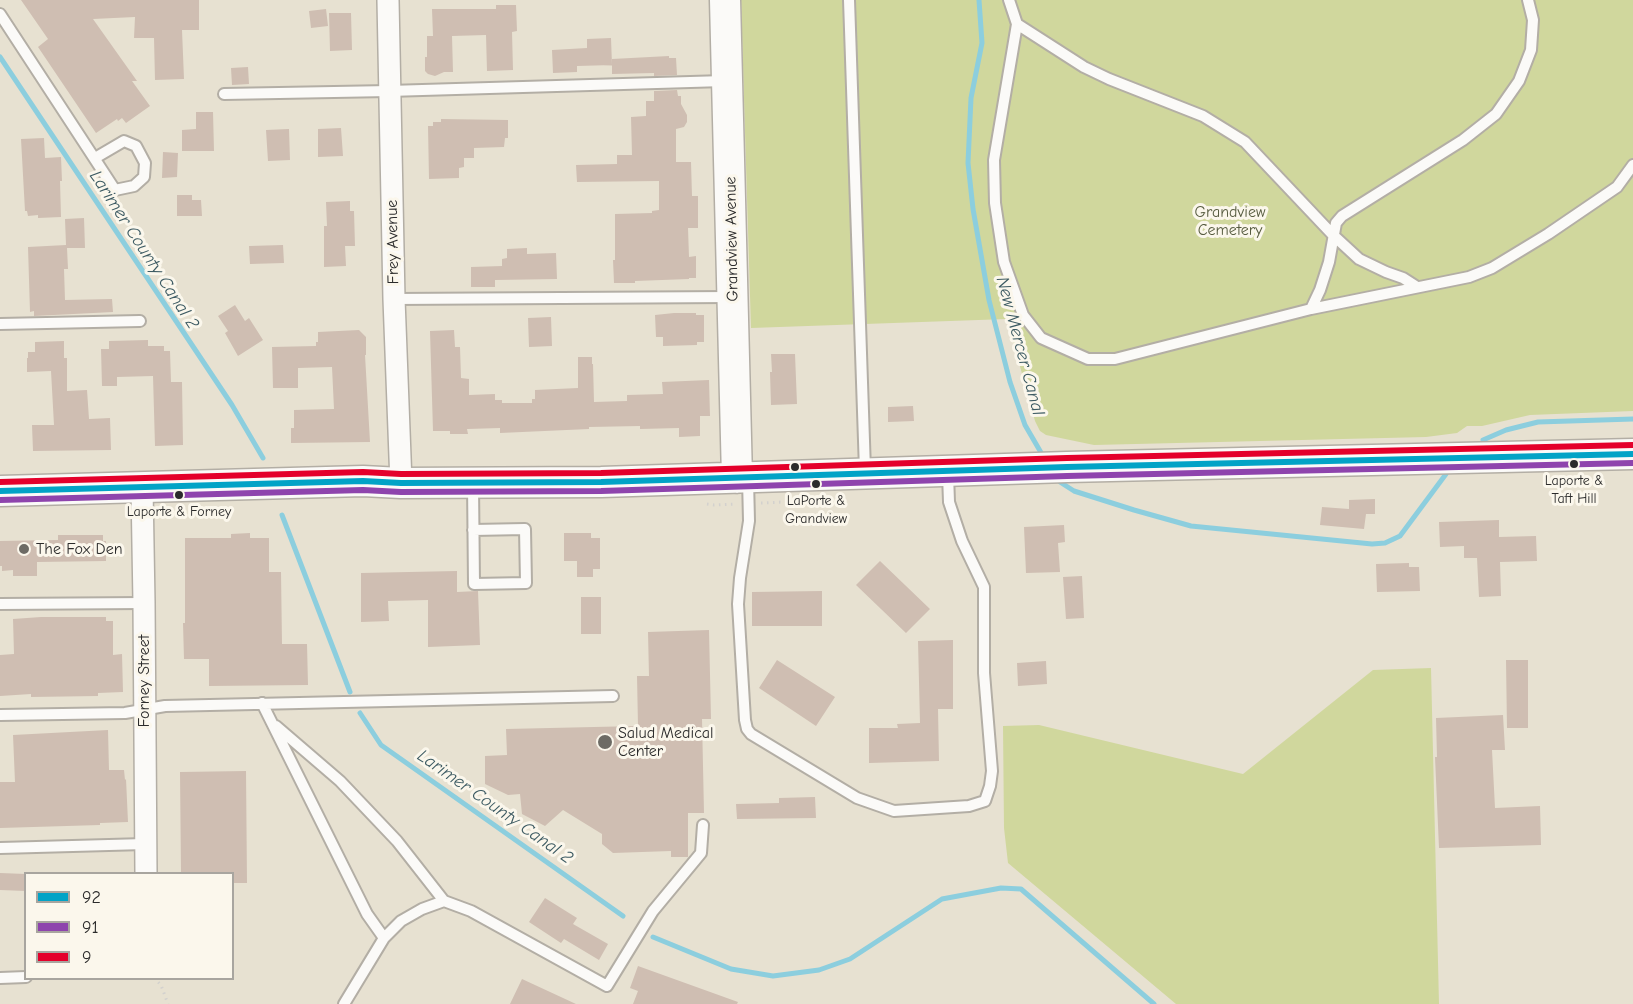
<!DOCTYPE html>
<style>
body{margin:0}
#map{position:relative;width:1633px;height:1004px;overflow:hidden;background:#e7e1d1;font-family:"Comic Neue",sans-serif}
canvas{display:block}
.legend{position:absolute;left:24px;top:872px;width:210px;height:108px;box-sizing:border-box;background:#fbf7ec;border:2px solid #a8a59f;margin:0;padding:8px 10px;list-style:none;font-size:18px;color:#2b2b2b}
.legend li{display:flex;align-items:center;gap:12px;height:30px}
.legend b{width:30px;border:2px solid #a8a59f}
</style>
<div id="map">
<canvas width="1633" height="1004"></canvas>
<ul class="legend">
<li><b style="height:8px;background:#02a3c6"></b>92</li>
<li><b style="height:8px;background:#8e44ad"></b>91</li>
<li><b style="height:8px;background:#e4002b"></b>9</li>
</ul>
</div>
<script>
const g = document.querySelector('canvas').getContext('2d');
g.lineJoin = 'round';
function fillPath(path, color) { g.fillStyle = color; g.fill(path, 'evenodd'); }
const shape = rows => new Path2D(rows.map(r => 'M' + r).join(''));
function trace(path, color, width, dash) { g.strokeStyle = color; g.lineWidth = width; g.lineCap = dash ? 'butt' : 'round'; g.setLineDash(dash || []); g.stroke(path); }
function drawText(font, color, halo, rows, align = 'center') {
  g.font = font + ' "Comic Neue",sans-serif'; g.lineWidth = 6; g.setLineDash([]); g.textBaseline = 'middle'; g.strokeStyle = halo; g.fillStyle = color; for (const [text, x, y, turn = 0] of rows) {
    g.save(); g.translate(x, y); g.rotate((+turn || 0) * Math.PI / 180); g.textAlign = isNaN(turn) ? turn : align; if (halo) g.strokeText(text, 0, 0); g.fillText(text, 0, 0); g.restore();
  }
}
fillPath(shape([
 [741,0,1633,0,1633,411,1530,415,1482,426,1467,426,1457,433,1426,437,1094,445,1046,435,1040,431,1035,421,1007,319,751,328],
 [1431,668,1439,1004,1176,1004,1008,863,1004,828,1003,726,1039,725,1243,774,1373,670]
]), '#d0d79d');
trace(shape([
 [979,0,982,43,971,98,968,163,973,209,989,300,1010,382,1025,425,1043,456],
 [0,57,232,405,263,458],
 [1483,440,1506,430,1538,422,1633,419],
 [1057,477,1060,482,1074,491,1134,510,1191,526,1372,544,1385,543,1400,536,1446,474],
 [282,515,350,692],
 [360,713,381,745,623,916],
 [653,937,731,969,773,976,819,970,850,959,942,899,1001,888,1021,889,1154,1004]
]), '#8ccede', 5);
fillPath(shape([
 [21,0,199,0,199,30,182,30,184,79,155,80,154,38,134,38,135,17,93,19,137,81,132,81,150,106,126,123,122,118,118,121,117,119,96,133,38,47,48,39],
 [496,5,516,5,517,31,512,32,513,70,487,71,486,35,452,36,453,72,444,72,435,76,428,74,425,71,425,57,427,57,427,36,433,36,432,9,496,9],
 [326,9,328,26,311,28,309,11],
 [329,13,351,13,352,50,330,51],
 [611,38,612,65,577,66,577,72,553,73,552,50,587,48,587,39],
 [669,56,669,58,676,58,677,75,654,76,654,73,612,74,612,59],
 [248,67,249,84,232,85,231,68],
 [677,90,678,96,681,96,681,104,687,115,687,122,684,127,676,129,676,162,691,162,692,196,698,196,698,228,688,228,689,257,696,256,696,278,689,278,689,279,635,281,635,283,614,283,613,260,615,260,615,214,652,213,652,211,659,210,659,181,577,182,576,165,617,164,617,155,632,155,631,117,646,116,646,101,654,101,654,91],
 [196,112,213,112,214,151,182,151,182,130,196,129],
 [441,119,508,120,508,138,505,138,504,147,474,148,474,158,464,158,464,167,459,168,459,178,429,179,428,126,433,126,433,122,441,122],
 [341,128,343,156,318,157,318,129],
 [289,129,290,160,268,161,266,130],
 [44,138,45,158,61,157,62,181,60,181,61,217,38,218,38,215,28,216,27,211,25,211,21,139],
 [163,152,178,153,177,177,162,178],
 [177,195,192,195,192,200,201,200,202,216,177,216],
 [350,201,350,211,354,211,355,246,345,246,346,266,324,267,324,226,327,226,326,202],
 [84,218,85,248,67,248,68,269,64,269,65,300,112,299,113,312,34,316,34,311,30,312,28,247,66,245,65,219],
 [283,245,284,263,250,264,249,246],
 [527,248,527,254,556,253,557,279,495,280,495,287,471,287,471,267,502,266,502,259,507,258,507,249],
 [235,305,245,321,249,318,263,340,238,356,225,333,228,331,218,316],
 [674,313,696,313,696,315,704,315,704,342,697,342,697,345,663,346,663,337,656,337,655,315],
 [551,317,552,346,529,347,528,318],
 [359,330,366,337,366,355,365,355,370,442,291,443,291,428,294,428,294,410,334,409,332,367,298,368,298,388,273,388,272,347,316,346,316,342,318,342,318,332],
 [454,330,455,347,460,347,461,378,469,379,469,395,495,394,495,400,502,400,502,403,532,403,532,399,535,399,535,390,578,388,578,357,592,357,592,364,593,364,594,402,627,401,627,395,663,394,662,382,709,380,710,416,700,416,700,436,679,437,679,428,640,429,640,426,589,427,589,429,500,433,500,428,467,429,468,434,450,434,450,431,433,431,430,331],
 [148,340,148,346,164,346,164,351,170,351,171,382,182,382,183,445,155,446,153,376,117,377,117,386,102,386,101,349,109,349,109,341],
 [64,341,64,358,67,358,67,391,87,390,89,419,110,418,111,450,33,451,32,425,54,425,51,371,27,372,27,358,28,358,28,352,35,352,35,342],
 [771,354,795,354,797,404,771,405,770,372,772,372],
 [913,406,914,421,888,422,888,407],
 [1375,499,1375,514,1366,514,1364,529,1320,525,1322,507,1349,509,1349,500],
 [1499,520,1499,537,1536,536,1537,561,1500,562,1501,596,1479,597,1477,558,1464,558,1464,546,1440,547,1439,522],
 [1064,525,1065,542,1058,543,1060,572,1026,573,1024,527],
 [250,533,250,538,269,538,269,572,281,572,282,644,307,644,308,685,209,686,209,659,184,659,183,623,185,623,185,538,231,538,231,534],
 [564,533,591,533,591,538,600,538,600,569,593,569,593,577,577,577,577,561,564,561],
 [58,535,103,535,103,541,106,541,106,561,37,562,37,576,13,576,13,570,2,571,2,566,0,566,0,541,58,540],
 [880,561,930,609,906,633,856,585],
 [1409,563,1409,567,1419,567,1420,591,1377,592,1376,564],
 [457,571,457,592,478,591,480,645,428,647,428,600,388,601,389,621,361,622,361,573],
 [1082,576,1084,618,1066,619,1063,577],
 [822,591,822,626,752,626,752,592],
 [581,597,601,597,601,634,581,634],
 [41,617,106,617,106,621,113,621,113,655,122,654,123,692,98,693,98,696,31,697,31,694,0,696,0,655,14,654,13,619],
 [709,630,711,719,702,719,704,813,688,813,688,857,671,857,671,851,613,853,602,844,602,834,563,810,545,826,522,814,520,794,508,795,485,784,485,756,507,755,506,729,638,726,637,676,649,676,648,632],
 [953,640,953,709,938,709,939,761,869,763,869,728,898,728,897,724,920,723,918,641],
 [777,660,835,697,816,726,759,688],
 [1506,660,1528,660,1528,728,1507,728],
 [1046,661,1047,684,1018,686,1017,663],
 [1503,715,1505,750,1492,750,1495,808,1540,806,1541,845,1439,848,1435,757,1437,757,1436,718],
 [108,730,109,770,124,770,125,780,126,779,128,822,100,823,100,825,0,828,0,782,15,782,13,735],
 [246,771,247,883,232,883,232,873,181,873,180,772],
 [815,797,816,818,737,819,736,804,779,803,779,798],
 [0,873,26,874,26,891,0,890],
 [545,898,577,918,573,924,608,944,599,960,564,939,561,943,529,922],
 [638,966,738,1002,737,1004,633,1004,638,991,630,988],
 [522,979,576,1004,510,1004]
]), '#cfbeb2');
const lane = shape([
 [849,0,865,470],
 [1009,0,1017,24,994,160,995,203,1004,262,1023,315,1041,338,1088,359,1115,359,1311,309,1469,277,1492,268,1548,234,1617,187,1633,165],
 [0,14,115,190,134,186,144,177,145,163,136,146,124,141,95,158],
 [1017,24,1084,67,1109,79,1203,116,1245,142,1333,235,1359,259,1386,272,1403,278,1417,287],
 [224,94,389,91,724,81],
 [394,299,730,297],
 [1311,309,1320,290,1329,262,1336,223,1342,216,1463,140,1496,114,1519,81,1531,50,1533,20,1528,0],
 [0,324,140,321],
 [748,479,749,521,740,578,738,604,745,720,747,729,751,734,857,798,894,811,969,806,985,801,990,786,992,771,984,673,984,587,962,541,949,502,948,474],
 [473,484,474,584,526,583,525,529,473,530],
 [0,604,144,603],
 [262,703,367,914,384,938],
 [0,715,125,713,165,706,613,696],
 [276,726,340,781,397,841,444,901],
 [0,848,145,844],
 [0,978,26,977],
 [344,1004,384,938,401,921,422,909,444,901,471,911,607,986,653,911,701,853,703,825]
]);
const street = shape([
 [388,0,394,299,401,483],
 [142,488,144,603,146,874]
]);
const secondary = shape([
 [725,0,737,478],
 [0,491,363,481,401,483,601,482,1067,467,1633,454]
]);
trace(lane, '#b3aea5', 14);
trace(street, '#b3aea5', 24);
trace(secondary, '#b3aea5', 33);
trace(shape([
 [761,503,805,501],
 [707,504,714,505,736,504],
 [154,978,161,985,168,1004]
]), '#d3d1ce', 3, [1.5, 4.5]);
trace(lane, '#fbfaf8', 10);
trace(street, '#fbfaf8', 21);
trace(secondary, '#fbfaf8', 30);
trace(shape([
 [0,491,363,481,401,483,601,482,1067,467,1633,454]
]), '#02a3c6', 6);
trace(shape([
 [0,500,363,490,401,492,601,491,1067,476,1633,463]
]), '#8e44ad', 6);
trace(shape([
 [0,482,363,472,401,474,601,473,1067,458,1633,445]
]), '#e4002b', 6);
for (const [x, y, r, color] of [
 [1574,464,5,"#2b2b2b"],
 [795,467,5,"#2b2b2b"],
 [816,484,5,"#2b2b2b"],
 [179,495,5,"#2b2b2b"],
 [24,549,6,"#6d6b65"],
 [605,742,8,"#6d6b65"]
]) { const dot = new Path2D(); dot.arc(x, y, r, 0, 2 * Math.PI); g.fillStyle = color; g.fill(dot); trace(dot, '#fbf7ec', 2); }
drawText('14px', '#2b2b2b', '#fbf7ec', [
 ["Laporte &",1574,481],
 ["Taft Hill",1574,499],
 ["LaPorte &",816,501],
 ["Grandview",816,519],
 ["Laporte & Forney",179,512]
]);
drawText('16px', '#575c40', '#fbf7ec', [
 ["Grandview",1230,212],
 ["Cemetery",1230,230]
]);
drawText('16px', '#2b2b2b', '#fbf7ec', [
 ["Grandview Avenue",732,239,-91],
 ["Frey Avenue",393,242,-91],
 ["Forney Street",144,681,-90]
]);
drawText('16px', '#2b2b2b', '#fbf7ec', [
 ["The Fox Den",36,549],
 ["Salud Medical",618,733],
 ["Center",618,751]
], 'left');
drawText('italic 18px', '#3c5a62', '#fbf7ec', [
 ["Larimer County Canal 2",144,250,57],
 ["New Mercer Canal",1020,346,75],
 ["Larimer County Canal 2",495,807,35]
]);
</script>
